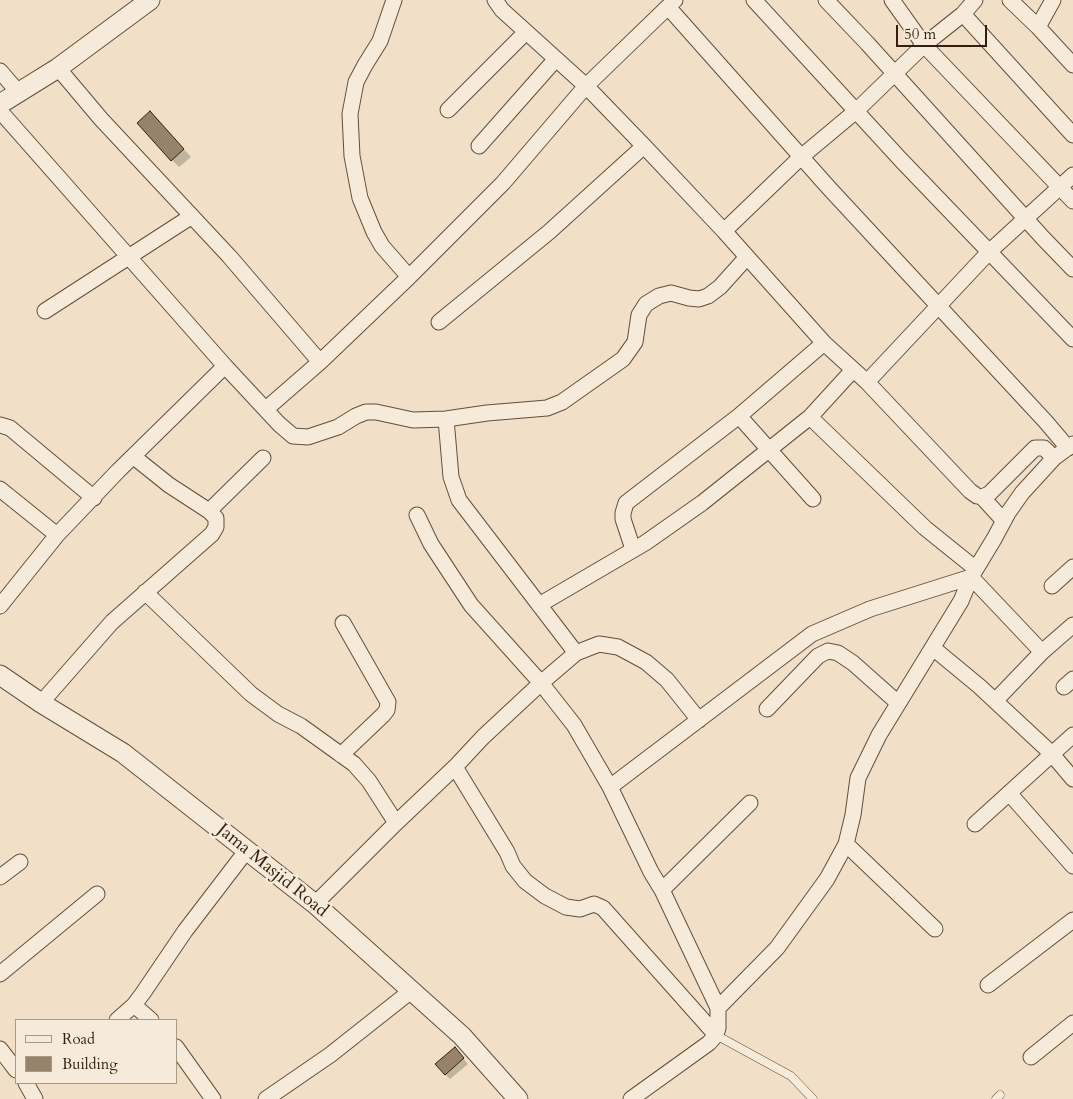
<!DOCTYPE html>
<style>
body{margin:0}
#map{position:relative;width:1073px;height:1099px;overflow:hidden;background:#f1e0c7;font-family:Cardo,serif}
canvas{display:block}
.legend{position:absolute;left:15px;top:1019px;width:162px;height:65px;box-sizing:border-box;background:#f6ebdb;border:1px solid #a99987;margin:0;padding:6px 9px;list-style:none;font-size:15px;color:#351e0a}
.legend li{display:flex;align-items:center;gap:10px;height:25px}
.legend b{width:25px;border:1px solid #a99987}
.scale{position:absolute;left:896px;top:25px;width:91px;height:22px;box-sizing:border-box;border:2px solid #351e0a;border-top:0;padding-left:6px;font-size:15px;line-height:18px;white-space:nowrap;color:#351e0a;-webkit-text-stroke:4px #f6ebdb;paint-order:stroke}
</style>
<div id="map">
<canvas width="1073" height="1099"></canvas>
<ul class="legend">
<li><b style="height:6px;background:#f6ebdb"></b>Road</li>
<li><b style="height:14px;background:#97836c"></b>Building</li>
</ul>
<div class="scale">50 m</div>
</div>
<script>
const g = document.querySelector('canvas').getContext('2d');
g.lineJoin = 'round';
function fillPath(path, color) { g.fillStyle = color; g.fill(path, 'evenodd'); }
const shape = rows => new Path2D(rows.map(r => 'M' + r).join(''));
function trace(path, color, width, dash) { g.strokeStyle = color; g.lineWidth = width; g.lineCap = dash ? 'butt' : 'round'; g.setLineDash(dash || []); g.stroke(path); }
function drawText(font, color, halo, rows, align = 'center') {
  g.font = font + ' Cardo,serif'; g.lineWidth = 5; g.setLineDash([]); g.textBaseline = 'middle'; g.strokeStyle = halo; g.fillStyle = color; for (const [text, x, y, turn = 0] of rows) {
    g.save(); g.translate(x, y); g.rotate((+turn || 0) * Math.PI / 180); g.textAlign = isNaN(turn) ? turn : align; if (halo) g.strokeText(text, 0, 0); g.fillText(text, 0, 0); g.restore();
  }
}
fillPath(shape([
 [157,120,191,157,179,167,172,160],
 [459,1054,468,1064,450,1079,445,1074]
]), '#0003');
const building = shape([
 [150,111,184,149,171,161,137,123,150,111],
 [455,1047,464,1058,445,1075,435,1064,455,1047]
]);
fillPath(building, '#97836c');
trace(building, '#351e0a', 1);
const service = shape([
 [716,1035,791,1076,813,1099],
 [996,1099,1000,1095]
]);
const minor = shape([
 [394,0,380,41,365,65,356,82,350,114,352,156,360,198,374,232,382,246,409,277],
 [495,0,502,10,586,86,644,146,724,231,824,343,867,382,970,491,977,496,982,497,989,494,1035,448,1044,448,1054,458],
 [754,0,901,160,1073,339],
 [826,0,867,43,1043,238,1073,269],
 [892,0,924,45,1073,201],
 [1010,0,1038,27,1073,65],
 [668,7,829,188,1046,422,1068,448],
 [963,14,1073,135],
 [1038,27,1053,0],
 [58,68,101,119,229,256,320,362],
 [0,71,18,92],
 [448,110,526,32],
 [0,111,225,366,279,424,293,436,308,437,338,427,356,416,366,412,376,412,413,420,446,419,487,413,547,408,562,402,623,359,635,342,639,315,646,304,659,296,671,293,689,298,699,299,708,296,720,287,747,257],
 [479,146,555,60],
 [724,231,801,157,856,111,924,45,963,14,975,0],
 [45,311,192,216],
 [439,322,549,232,644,146],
 [867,382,989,252,1073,175],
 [266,409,320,362,409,277,503,183,586,86,675,0],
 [739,416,813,499],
 [810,417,925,528,976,569],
 [446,419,451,477,459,500,576,653],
 [0,425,10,428,94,498],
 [134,457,169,485,209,511,263,458],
 [0,489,57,535],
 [982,497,1004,521],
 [417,515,431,544,471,605,541,683,574,725,610,787,651,872,662,890,718,1008,718,1028,716,1035,709,1043,631,1099],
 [633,549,623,519,623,513,626,503,739,416,824,343],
 [1052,586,1073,567],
 [145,592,251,694,278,714,301,726,354,764,369,781,396,823],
 [539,605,645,543,702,503,810,417,853,370],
 [0,606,57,535,118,471,225,366],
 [933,648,979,686,1051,753,1073,779],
 [1064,687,1073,679],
 [995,701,1042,652,1073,625],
 [41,703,112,622,212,534,216,527,216,518,209,511],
 [767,709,818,656,828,651,838,653,853,663,898,703],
 [341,755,383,715,387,710,388,702,343,623],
 [455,767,507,852,513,866,525,881,545,896,566,907,580,909,594,904,603,908,716,1035],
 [610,787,812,634,870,609,971,577,1042,652],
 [1009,793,1073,866],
 [975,824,1073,735],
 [846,844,935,929],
 [0,877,20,862],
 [662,890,750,803],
 [315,904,396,823,455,767,483,737,541,683,576,653,599,644,618,647,646,662,667,680,699,720],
 [0,974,97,894],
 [988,985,1073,920],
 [134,1005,151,1020],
 [718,1008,777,948,827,879,846,844,853,815,858,778,879,735,961,601,971,577,994,539,1008,513,1022,493,1054,458,1073,444],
 [117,1020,134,1005,143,993,185,931,247,850],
 [176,1047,213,1099],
 [0,1049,16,1070],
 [1031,1057,1073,1023],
 [26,1083,35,1099],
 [266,1099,330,1055,411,991]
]);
const tertiary = shape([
 [0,104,58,68,150,0],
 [0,675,41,703,123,753,315,904,462,1036,518,1099]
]);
trace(service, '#644e39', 9);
trace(minor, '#644e39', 17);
trace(tertiary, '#644e39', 21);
trace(service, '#f6ebdb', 8);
trace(minor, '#f6ebdb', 15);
trace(tertiary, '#f6ebdb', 19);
drawText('18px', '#351e0a', '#f6ebdb', [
 ["Jama Masjid Road",272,871,39]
]);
</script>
